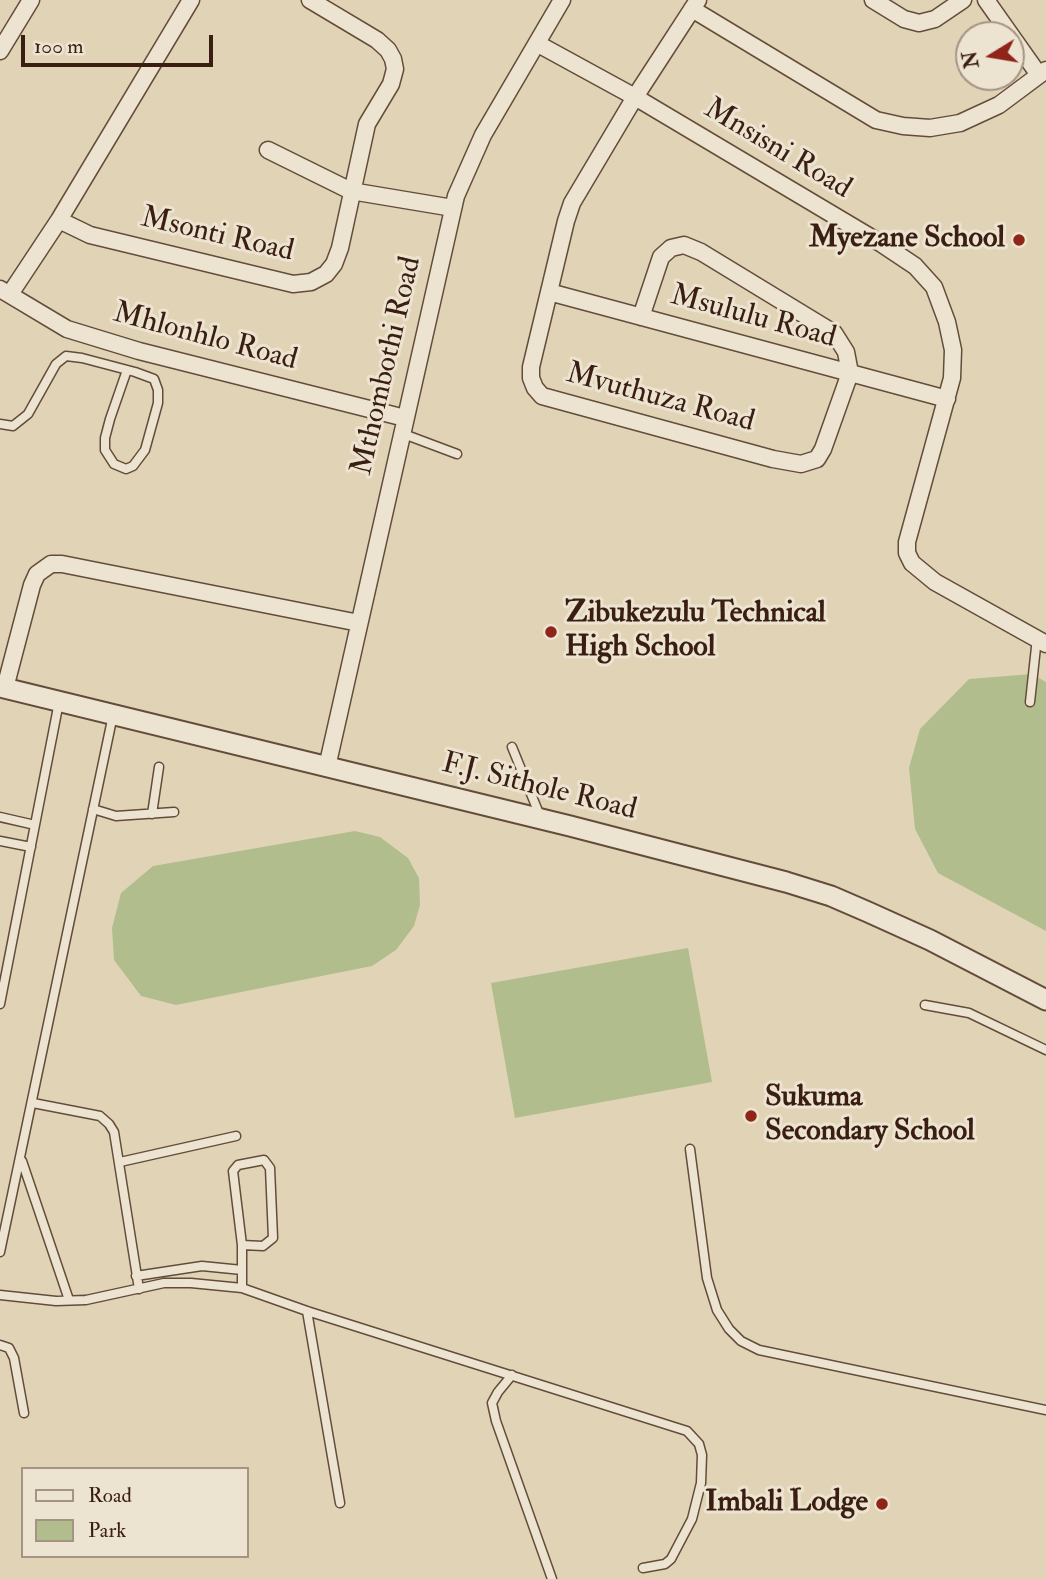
<!DOCTYPE html>
<style>
body{margin:0}
#map{position:relative;width:1046px;height:1579px;overflow:hidden;background:#e1d4b6;font-family:"IM FELL Double Pica",serif}
canvas{display:block}
.legend{position:absolute;left:21px;top:1467px;width:228px;height:91px;box-sizing:border-box;background:#ece3d0;border:2px solid #a59484;margin:0;padding:9px 12px;list-style:none;font-size:21px;color:#3a1e11}
.legend li{display:flex;align-items:center;gap:14px;height:35px}
.legend b{width:35px;border:2px solid #a59484}
.north{position:absolute;left:955px;top:21px;width:70px;height:70px;box-sizing:border-box;background:#ece3d0;border:2px solid #a59484;border-radius:50%;rotate:259deg;font-size:19px;font-weight:700;line-height:28px;text-align:center;color:#3a1e11}
.north::after{content:'';display:block;margin:auto;width:24px;height:32px;background:#8f2418;clip-path:polygon(50% 0,100% 100%,50% 72%,0 100%)}
.scale{position:absolute;left:21px;top:35px;width:192px;height:32px;box-sizing:border-box;border:4px solid #3a1e11;border-top:0;padding-left:9px;font-size:21px;line-height:24px;white-space:nowrap;color:#3a1e11;-webkit-text-stroke:5px #ece3d0;paint-order:stroke}
</style>
<div id="map">
<canvas width="1046" height="1579"></canvas>
<ul class="legend">
<li><b style="height:9px;background:#ece3d0"></b>Road</li>
<li><b style="height:19px;background:#b2bd8e"></b>Park</li>
</ul>
<div class="north">N</div>
<div class="scale">100 m</div>
</div>
<script>
const g = document.querySelector('canvas').getContext('2d');
g.lineJoin = 'round';
function fillPath(path, color) { g.fillStyle = color; g.fill(path, 'evenodd'); }
const shape = rows => new Path2D(rows.map(r => 'M' + r).join(''));
function trace(path, color, width, dash) { g.strokeStyle = color; g.lineWidth = width; g.lineCap = dash ? 'butt' : 'round'; g.setLineDash(dash || []); g.stroke(path); }
function drawText(font, color, halo, rows, align = 'center') {
  g.font = font + ' "IM FELL Double Pica",serif'; g.lineWidth = 6; g.setLineDash([]); g.textBaseline = 'middle'; g.strokeStyle = halo; g.fillStyle = color; for (const [text, x, y, turn = 0] of rows) {
    g.save(); g.translate(x, y); g.rotate((+turn || 0) * Math.PI / 180); g.textAlign = isNaN(turn) ? turn : align; if (halo) g.strokeText(text, 0, 0); g.fillText(text, 0, 0); g.restore();
  }
}
fillPath(shape([
 [1032,674,1046,682,1046,931,938,873,915,829,909,768,920,729,969,679],
 [355,831,380,837,408,858,419,878,420,905,414,926,396,950,372,966,176,1005,141,996,114,960,112,928,121,893,153,866],
 [688,948,712,1082,515,1118,491,983]
]), '#b2bd8e');
const service = shape([
 [0,424,13,426,28,414,56,364,66,356,82,358,135,372,154,379,158,390,158,403,145,450,133,466,126,469,114,464,105,450,105,438,110,419,127,370],
 [401,433,457,454],
 [1030,702,1037,638],
 [512,747,540,816],
 [93,809,116,816,174,812],
 [152,814,159,767],
 [0,817,35,825],
 [0,841,31,847],
 [0,1004,59,702],
 [925,1005,969,1013,1046,1050],
 [33,1103,100,1116,109,1124,114,1132,139,1289],
 [690,1149,707,1278,717,1310,729,1329,741,1341,759,1350,1046,1410],
 [22,1161,69,1300],
 [120,1162,236,1136],
 [242,1245,263,1246,273,1238,270,1168,264,1160,238,1165,233,1171,242,1245,242,1288],
 [0,1252,113,715],
 [136,1276,202,1266,242,1270],
 [0,1295,56,1301,86,1300,164,1283,191,1283,242,1288,307,1311,687,1431,699,1444,702,1455,701,1483,692,1519,671,1559,665,1564,643,1568],
 [307,1311,340,1503],
 [0,1345,9,1348,14,1358,24,1413],
 [512,1375,498,1392,492,1403,496,1421,552,1579]
]);
const minor = shape([
 [873,0,904,19,919,23,935,19,963,0],
 [986,0,1039,75],
 [692,9,876,120,903,126,930,128,960,123,999,105,1046,70],
 [538,44,635,97,882,244,915,266,934,287,947,322,953,350,952,378,907,542,907,553,912,563,935,582,1046,644],
 [0,51,31,0],
 [268,150,351,191,453,208],
 [59,220,90,235,293,284,311,282,326,274,334,264,340,248,367,124,391,84,395,69,393,59,388,50,377,40,310,0],
 [0,289,67,329,139,351,405,418],
 [549,292,947,399],
 [10,294,59,220,191,0],
 [641,317,661,257,671,248,684,245,701,252,834,333,846,352,850,373,823,449,817,459,801,464,773,459,542,396,535,388,531,378,531,367,566,221,572,203,635,97,698,0],
 [5,688,32,585,37,574,51,564,62,564,359,623],
 [327,767,456,196,483,135,562,0]
]);
const tertiary = shape([
 [0,687,570,826,786,882,831,896,868,912,930,940,1046,1000]
]);
trace(service, '#644c3a', 11);
trace(minor, '#644c3a', 19);
trace(tertiary, '#644c3a', 23);
trace(service, '#ece3d0', 8);
trace(minor, '#ece3d0', 16);
trace(tertiary, '#ece3d0', 19);
for (const [x, y, r, color] of [
 [1019,240,7,"#8f2418"],
 [551,632,7,"#8f2418"],
 [751,1116,7,"#8f2418"],
 [882,1504,7,"#8f2418"]
]) { const dot = new Path2D(); dot.arc(x, y, r, 0, 2 * Math.PI); g.fillStyle = color; g.fill(dot); trace(dot, '#ece3d0', 2.5); }
drawText('30px', '#3a1e11', '#ece3d0', [
 ["Mnsisni Road",777,150,31],
 ["Msonti Road",217,236,13],
 ["Msululu Road",753,318,15],
 ["Mhlonhlo Road",205,338,15],
 ["Mthombothi Road",388,366,-77],
 ["Mvuthuza Road",660,399,15],
 ["F.J. Sithole Road",539,788,14]
]);
drawText('bold 30px', '#3a1e11', '#ece3d0', [
 ["Myezane School",1005,240],
 ["Zibukezulu Technical",565,615,"left"],
 ["High School",565,649,"left"],
 ["Sukuma",765,1099,"left"],
 ["Secondary School",765,1133,"left"],
 ["Imbali Lodge",868,1504]
], 'right');
</script>
